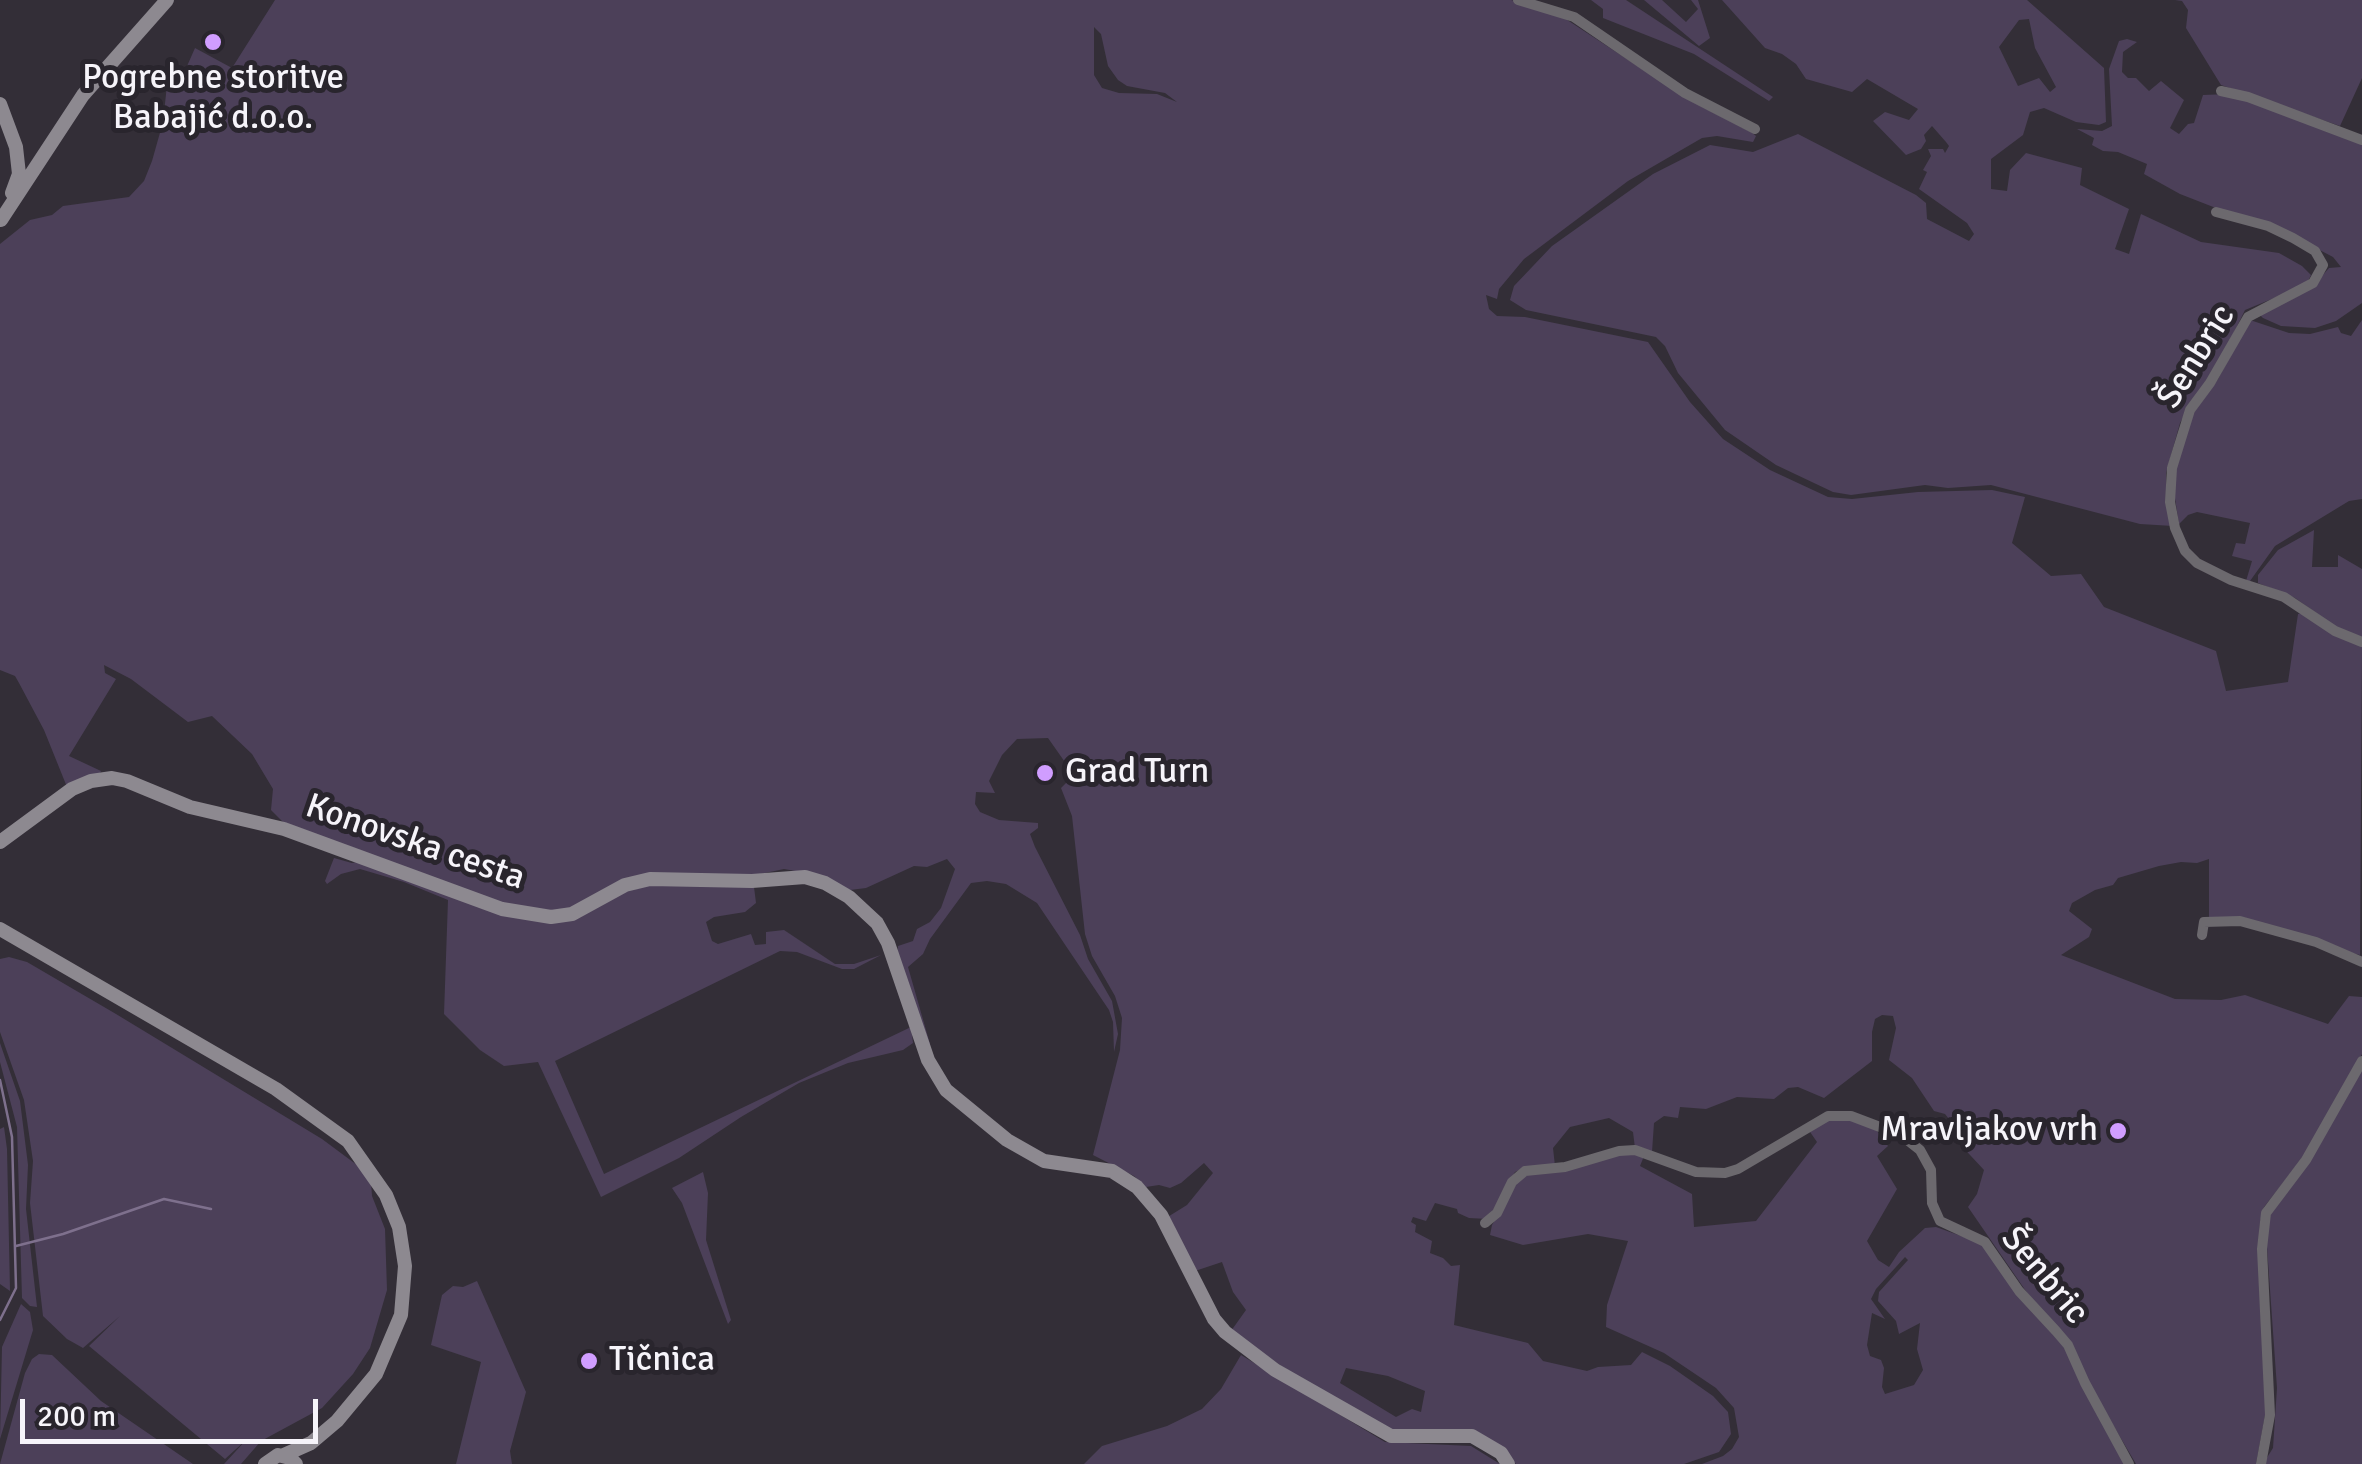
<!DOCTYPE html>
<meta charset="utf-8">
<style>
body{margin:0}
#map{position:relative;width:2362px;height:1464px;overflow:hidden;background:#332e37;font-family:Signika,sans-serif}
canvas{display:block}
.scale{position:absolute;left:20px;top:1399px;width:298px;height:45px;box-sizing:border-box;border:5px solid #f6f4fa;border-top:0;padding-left:12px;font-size:30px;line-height:35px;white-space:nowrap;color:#f6f4fa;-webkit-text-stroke:8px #29252d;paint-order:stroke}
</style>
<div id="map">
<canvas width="2362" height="1464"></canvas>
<div class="scale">200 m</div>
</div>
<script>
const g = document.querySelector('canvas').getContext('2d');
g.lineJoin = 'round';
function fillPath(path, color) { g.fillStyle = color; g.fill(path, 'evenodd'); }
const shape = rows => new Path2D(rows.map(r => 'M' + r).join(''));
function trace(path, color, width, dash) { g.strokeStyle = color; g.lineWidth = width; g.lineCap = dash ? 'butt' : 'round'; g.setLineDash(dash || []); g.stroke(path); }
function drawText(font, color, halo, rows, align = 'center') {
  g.font = font + ' Signika,sans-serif'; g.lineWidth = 10; g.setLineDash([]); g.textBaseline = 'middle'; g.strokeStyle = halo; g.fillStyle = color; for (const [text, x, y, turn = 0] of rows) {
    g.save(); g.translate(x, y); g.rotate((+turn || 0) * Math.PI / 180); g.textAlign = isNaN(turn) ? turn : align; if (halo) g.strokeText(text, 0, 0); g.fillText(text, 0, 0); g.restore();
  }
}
fillPath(shape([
 [275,0,1511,0,1552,10,1691,101,1751,132,1756,136,1753,142,1717,136,1702,138,1628,181,1524,259,1499,289,1497,299,1486,295,1489,309,1497,316,1525,317,1648,342,1690,402,1723,439,1770,470,1828,497,1852,499,1918,492,1992,490,2025,497,2012,543,2051,576,2081,574,2104,607,2216,651,2226,691,2288,682,2298,614,2306,612,2362,644,2360,955,2209,917,2209,859,2197,863,2181,862,2159,866,2118,878,2113,885,2095,890,2072,903,2069,911,2092,929,2089,937,2061,955,2175,999,2221,1000,2245,995,2328,1024,2349,996,2362,997,2362,1054,2308,1151,2264,1207,2260,1222,2259,1249,2270,1388,2256,1464,2136,1464,2083,1374,1968,1207,1977,1194,1984,1170,1957,1141,1953,1124,1945,1114,1934,1111,1912,1078,1889,1060,1896,1028,1893,1016,1882,1015,1875,1019,1872,1032,1872,1061,1824,1098,1798,1087,1788,1088,1774,1099,1737,1097,1706,1109,1680,1107,1678,1118,1664,1116,1654,1123,1652,1152,1635,1148,1633,1132,1609,1118,1570,1127,1553,1148,1555,1166,1524,1168,1515,1172,1488,1219,1469,1218,1458,1213,1457,1209,1435,1203,1426,1221,1413,1217,1411,1222,1416,1225,1415,1232,1432,1241,1430,1253,1443,1258,1451,1266,1460,1265,1454,1325,1528,1343,1543,1361,1587,1371,1598,1367,1631,1365,1642,1352,1670,1366,1713,1396,1728,1412,1731,1434,1719,1452,1684,1464,1516,1464,1500,1447,1476,1431,1388,1440,1231,1331,1246,1310,1233,1292,1222,1262,1195,1271,1166,1218,1187,1205,1213,1173,1204,1163,1181,1183,1170,1188,1159,1185,1146,1187,1134,1176,1093,1155,1120,1050,1122,1018,1115,996,1092,956,1085,934,1072,816,1061,788,1074,775,1048,738,1017,739,1002,755,989,781,995,793,976,792,975,804,980,812,999,820,1038,823,1038,828,1030,834,1035,847,1080,935,1088,959,1112,1001,1118,1034,1114,1052,1113,1022,1109,1010,1037,903,1006,884,987,881,971,883,930,939,923,954,908,967,930,1044,926,1045,897,955,898,946,913,941,917,929,930,922,941,908,955,869,947,859,927,867,914,866,866,888,850,890,807,873,784,869,741,878,676,873,588,904,553,912,516,908,283,822,271,810,273,789,252,754,212,716,188,722,131,679,104,665,105,673,116,679,69,756,101,771,99,775,67,787,44,730,19,683,15,676,0,670,0,244,30,220,52,215,63,206,129,197,144,181,152,161,163,122,167,85,184,73,195,48,232,68],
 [1094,27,1101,34,1108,66,1118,80,1127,86,1165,93,1177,102,1157,94,1119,93,1102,88,1094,75],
 [1346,1368,1388,1376,1425,1391,1421,1412,1412,1409,1396,1417,1340,1383],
 [1591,0,1626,0,1773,97,1769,101,1694,54,1603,18,1603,9],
 [1644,0,1662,0,1686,22,1698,9,1691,0,1698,0,1710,38,1699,46],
 [1722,0,2027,0,2104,68,2106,122,2099,125,2076,122,2044,108,2030,112,2023,135,1991,159,1991,189,2007,191,2010,170,2026,153,2082,168,2080,185,2129,209,2115,249,2129,254,2141,214,2201,242,2279,253,2302,266,2311,275,2306,285,2245,310,2212,377,2190,404,2180,423,2166,473,2166,501,2173,526,2140,524,1991,485,1948,488,1925,485,1851,495,1833,492,1776,465,1725,430,1678,373,1665,346,1656,337,1526,310,1510,300,1514,286,1552,246,1653,174,1710,145,1753,152,1798,134,1916,195,1926,203,1927,219,1969,241,1974,234,1967,223,1919,189,1927,172,1923,170,1931,156,1928,149,1943,149,1945,153,1949,146,1946,142,1932,126,1924,135,1926,141,1921,149,1906,155,1873,121,1885,112,1909,120,1918,109,1867,79,1852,92,1806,79,1796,64,1782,54,1765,48],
 [2029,19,2035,48,2056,87,2050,92,2039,78,2018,86,1999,47,2019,20],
 [2175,0,2362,0,2362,78,2340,126,2221,85,2186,28,2188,10,2182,1],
 [2127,39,2137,42,2123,52,2122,72,2128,78,2136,78,2149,91,2161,81,2184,100,2170,128,2179,134,2188,124,2194,123,2203,95,2229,94,2362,142,2362,303,2336,321,2315,328,2281,326,2263,318,2260,315,2322,276,2329,268,2341,267,2333,257,2308,244,2180,194,2144,174,2147,164,2118,152,2103,151,2092,145,2094,138,2077,129,2102,131,2112,126,2109,69,2119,41],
 [2250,320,2289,333,2310,334,2338,327,2341,333,2351,336,2362,320,2362,499,2349,501,2275,546,2250,581,2246,581,2252,561,2232,556,2236,543,2245,544,2250,523,2197,512,2188,515,2179,524,2172,479,2191,416,2218,379],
 [2314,530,2312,567,2338,567,2338,555,2362,569,2362,639,2336,627,2295,598,2258,583,2258,575,2278,550],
 [334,858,352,863,357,862,502,913,548,923,642,884,754,887,756,903,745,912,714,917,706,922,712,941,718,944,751,934,755,945,766,944,766,932,784,930,835,964,854,964,881,955,854,969,842,969,797,952,780,951,555,1061,604,1174,911,1027,913,1043,903,1050,848,1063,799,1083,741,1117,679,1158,601,1197,538,1062,504,1066,480,1050,444,1014,448,900,404,882,360,869,341,874,327,884,325,881],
 [9,957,27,962,116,1014,322,1139,357,1165,371,1182,372,1196,385,1229,387,1290,370,1348,353,1374,322,1408,261,1441,241,1464,224,1464,246,1440,225,1459,89,1346,120,1316,83,1348,67,1339,43,1316,30,1203,33,1161,24,1100,0,1032,0,959],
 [0,1043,20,1101,28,1165,26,1209,37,1307,30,1306,22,1298,17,1127,0,1062],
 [2362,1067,2362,1464,2263,1464,2273,1448,2277,1388,2266,1233,2269,1219,2274,1204],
 [1825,1120,1852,1120,1875,1128,1888,1146,1877,1156,1897,1189,1867,1241,1878,1260,1889,1267,1899,1252,1925,1228,1936,1227,1978,1242,1987,1249,2059,1338,2126,1464,1702,1464,1723,1456,1732,1449,1739,1437,1734,1408,1716,1388,1664,1353,1606,1327,1607,1305,1628,1241,1588,1234,1523,1245,1490,1235,1492,1225,1521,1176,1621,1153,1644,1156,1640,1166,1692,1194,1694,1227,1756,1221,1817,1142,1808,1129],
 [1905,1257,1908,1260,1879,1292,1878,1301,1896,1321,1899,1334,1920,1323,1917,1349,1923,1370,1914,1385,1885,1394,1882,1387,1884,1368,1881,1360,1870,1356,1867,1345,1872,1313,1885,1319,1871,1299,1876,1289],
 [4,1127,7,1149,10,1291,0,1284,0,1129],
 [703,1172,708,1193,706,1240,731,1320,728,1324,682,1203,672,1188],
 [477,1281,526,1392,510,1451,512,1464,456,1464,481,1362,431,1345,442,1295,453,1286,463,1287],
 [21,1304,30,1312,33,1330,0,1439,2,1347],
 [39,1354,52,1355,101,1401,193,1464,0,1464,25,1373,32,1359],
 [1241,1355,1385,1442,1471,1446,1500,1464,1084,1464,1102,1446,1167,1426,1202,1409,1221,1389]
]), '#4c4059');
trace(shape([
 [0,1080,12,1137,16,1288,0,1320],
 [16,1246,63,1234,164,1199,211,1209]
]), '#7e708d', 2.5);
trace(shape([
 [1518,0,1574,17,1685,93,1755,129],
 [2221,91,2248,97,2362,140],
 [2216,212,2268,226,2293,238,2315,251,2323,265,2313,283,2248,317,2210,383,2190,410,2172,468,2170,502,2175,528,2185,551,2197,563,2231,580,2284,597,2335,631,2362,642],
 [2202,935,2204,922,2240,921,2316,942,2362,962],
 [1485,1223,1497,1213,1512,1182,1525,1171,1565,1167,1619,1151,1635,1150,1696,1172,1725,1173,1738,1169,1828,1116,1851,1116,1901,1135,1920,1150,1931,1170,1932,1203,1940,1221,1985,1242,2019,1291,2056,1331,2068,1345,2085,1383,2129,1464],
 [2261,1464,2270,1415,2262,1249,2266,1213,2306,1160,2362,1061]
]), '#6c696e', 10);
trace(shape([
 [0,104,16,147,19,174,12,193],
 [1,220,83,95,167,0],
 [0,842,72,789,91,781,112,778,127,781,190,807,284,829,502,909,551,917,572,914,625,885,650,879,752,881,805,877,825,883,849,897,877,923,888,943,928,1060,946,1090,1007,1140,1044,1161,1112,1171,1137,1187,1161,1215,1214,1319,1225,1332,1275,1370,1391,1436,1472,1436,1501,1453,1508,1464],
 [0,929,276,1089,348,1141,386,1195,399,1227,405,1266,401,1315,376,1374,337,1421,311,1443,284,1455],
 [265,1464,278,1455,290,1458,296,1464]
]), '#8d8990', 14);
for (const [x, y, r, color] of [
 [213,42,10,"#d09dff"],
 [1045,773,10,"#d09dff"],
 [2118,1131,10,"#d09dff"],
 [589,1361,10,"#d09dff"]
]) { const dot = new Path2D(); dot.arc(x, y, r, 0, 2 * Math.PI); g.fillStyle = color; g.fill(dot); trace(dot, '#29252d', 4); }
drawText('35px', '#f6f4fa', '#29252d', [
 ["Pogrebne storitve",213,79,"center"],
 ["Babajić d.o.o.",213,119,"center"],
 ["Grad Turn",1065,773],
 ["Mravljakov vrh",2098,1131,"right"],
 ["Tičnica",609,1361]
], 'left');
drawText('35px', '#f6f4fa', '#29252d', [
 ["Šenbric",2197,357,-58],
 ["Konovska cesta",415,843,19],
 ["Šenbric",2044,1276,50]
]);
</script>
